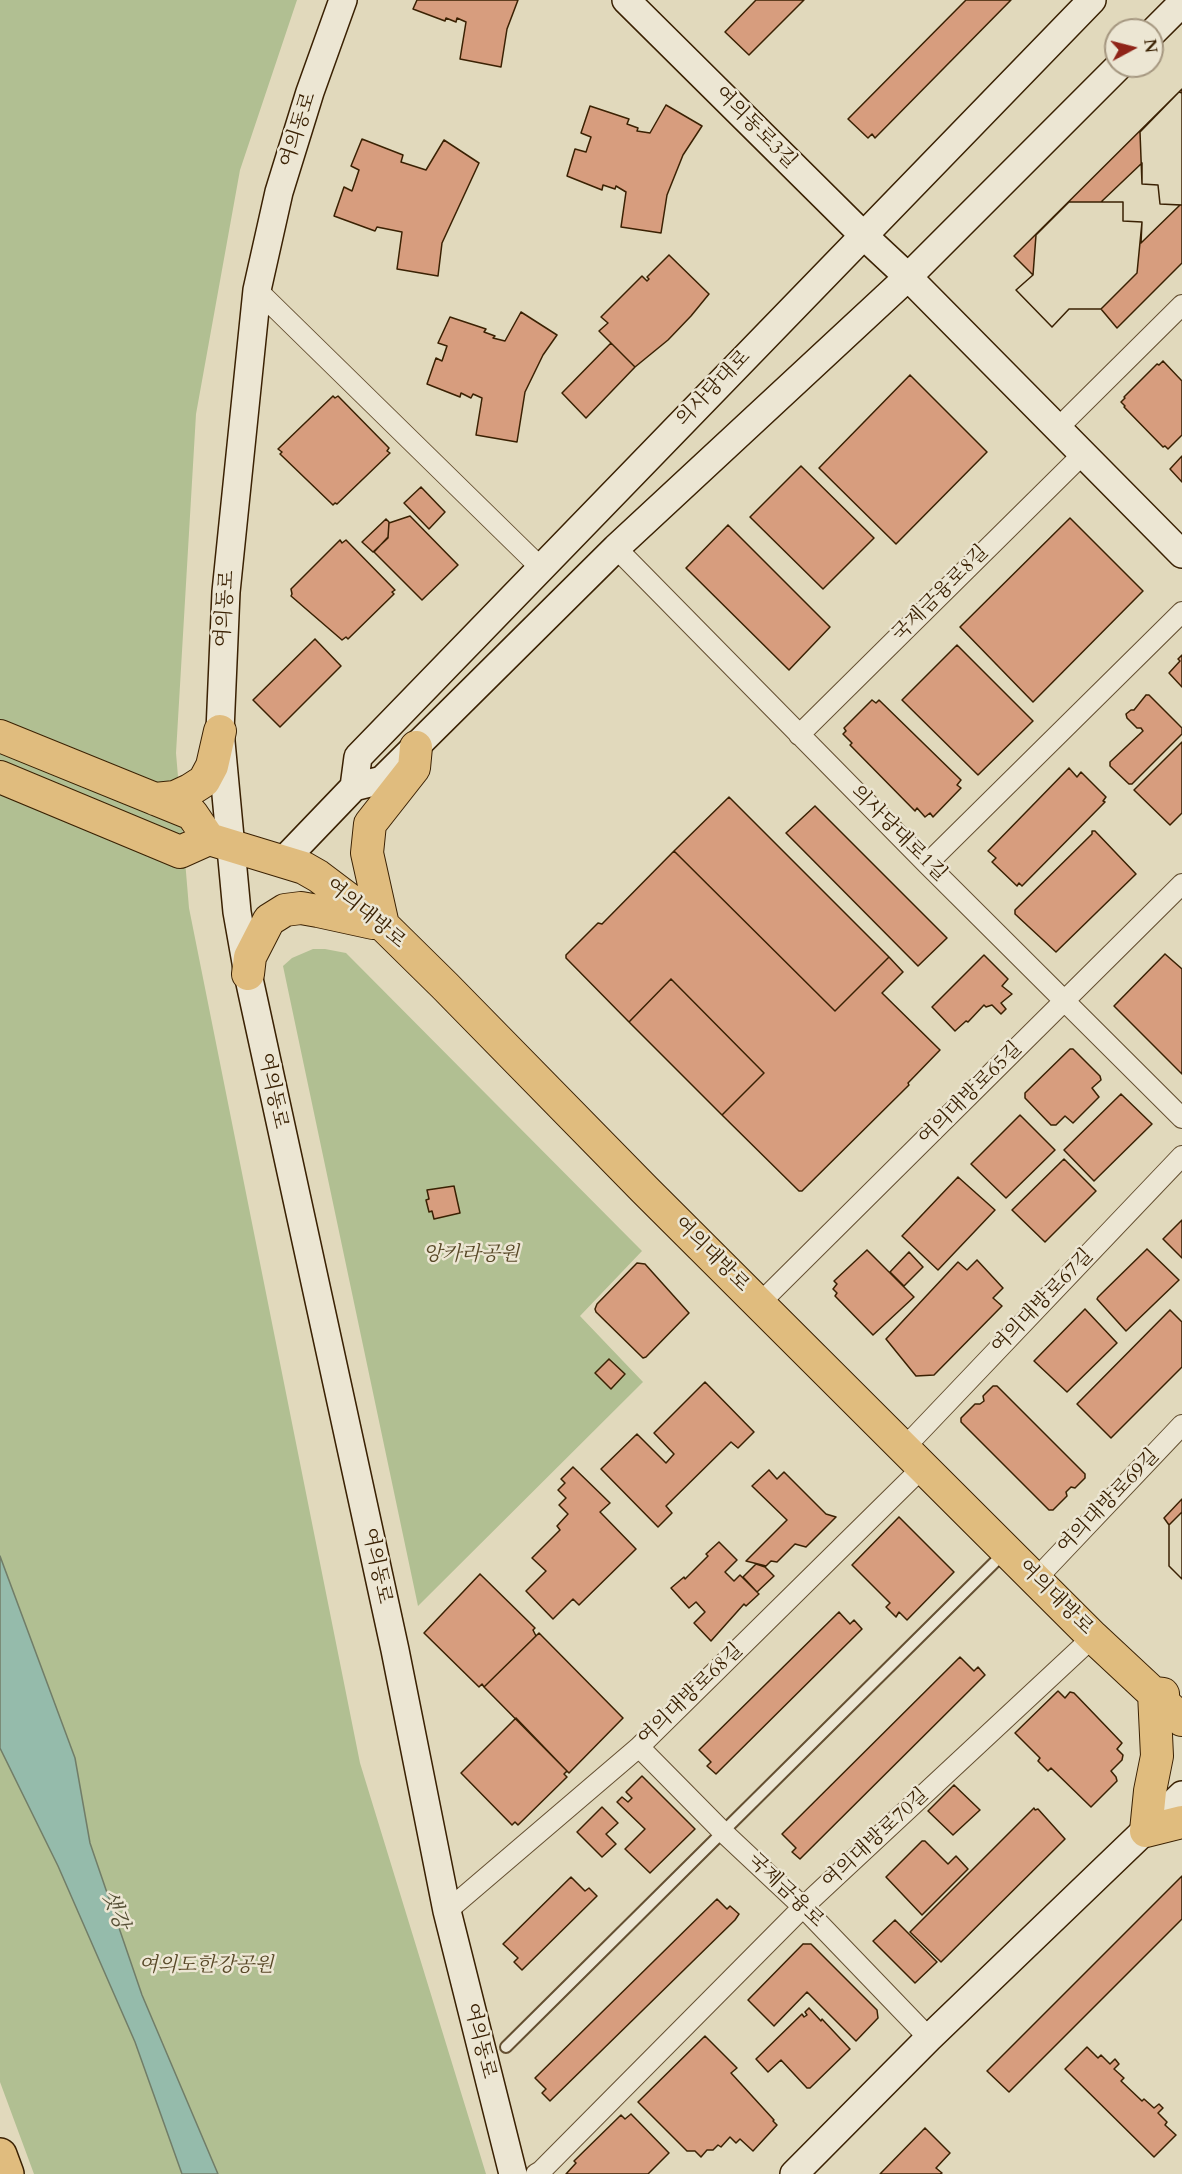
<!DOCTYPE html>
<meta charset="utf-8">
<style>
body{margin:0}
#map{position:relative;width:1182px;height:2174px;overflow:hidden;background:#e1d9bc;font-family:Cardo,serif}
canvas{display:block}
.north{position:absolute;left:1104px;top:18px;width:60px;height:60px;box-sizing:border-box;background:#ece6d3;border:2px solid #a59780;border-radius:50%;rotate:83deg;font-size:16px;font-weight:700;line-height:24px;text-align:center;color:#3a2103}
.north::after{content:'';display:block;margin:auto;width:21px;height:27px;background:#8f2418;clip-path:polygon(50% 0,100% 100%,50% 72%,0 100%)}
</style>
<div id="map">
<canvas width="1182" height="2174"></canvas>
<div class="north">N</div>
</div>
<script>
const g = document.querySelector('canvas').getContext('2d');
g.lineJoin = 'round';
function fillPath(path, color) { g.fillStyle = color; g.fill(path, 'evenodd'); }
const shape = rows => new Path2D(rows.map(r => 'M' + r).join(''));
function trace(path, color, width, dash) { g.strokeStyle = color; g.lineWidth = width; g.lineCap = dash ? 'butt' : 'round'; g.setLineDash(dash || []); g.stroke(path); }
function drawText(font, color, halo, rows, align = 'center') {
  g.font = font + ' Cardo,"Noto Serif KR",serif'; g.lineWidth = 5; g.setLineDash([]); g.textBaseline = 'middle'; g.strokeStyle = halo; g.fillStyle = color; for (const [text, x, y, turn = 0] of rows) {
    g.save(); g.translate(x, y); g.rotate((+turn || 0) * Math.PI / 180); g.textAlign = isNaN(turn) ? turn : align; if (halo) g.strokeText(text, 0, 0); g.fillText(text, 0, 0); g.restore();
  }
}
fillPath(shape([
 [0,0,297,0,240,170,196,414,176,753,189,908,360,1763,486,2174,34,2174,0,2082],
 [313,949,325,949,346,953,642,1251,580,1316,643,1382,418,1606,283,966,292,958]
]), '#b1bf92');
const water = shape([
 [0,1556,75,1758,90,1843,142,1995,218,2174,182,2174,135,2042,58,1866,0,1748,0,1556]
]);
fillPath(water, '#95bbab');
trace(water, '#717d68', 1.5);
const building = shape([
 [417,0,518,0,507,29,501,67,460,59,466,22,457,18,456,22,446,18,445,21,413,9,417,0],
 [756,0,804,0,749,55,725,32,756,0],
 [966,0,1011,0,875,138,872,134,868,138,848,119,966,0],
 [1182,89,1182,263,1117,328,1101,309,1069,309,1052,327,1016,290,1033,275,1014,256,1182,89],
 [1179,92,1182,93,1182,205,1160,204,1158,185,1142,184,1140,132,1179,92],
 [666,105,702,126,683,155,667,195,661,233,621,227,626,192,616,186,615,189,603,185,602,190,567,176,575,149,586,152,591,137,581,133,590,106,629,119,627,124,638,128,637,131,650,133,666,105],
 [362,139,403,155,401,162,426,170,444,140,479,163,442,243,438,276,397,269,402,232,377,227,375,231,334,216,344,187,352,191,359,170,351,166,362,139],
 [1142,163,1142,184,1158,185,1160,204,1180,205,1141,243,1142,222,1123,221,1123,202,1101,202,1142,163],
 [1069,202,1123,202,1123,221,1142,222,1137,273,1101,309,1069,309,1052,327,1016,290,1033,275,1036,235,1069,202],
 [669,255,709,294,691,316,668,340,635,367,599,331,608,323,601,317,642,276,647,281,649,279,647,277,669,255],
 [521,312,557,335,543,355,525,392,517,442,476,435,482,398,473,394,471,398,461,393,460,397,427,384,436,358,442,361,447,346,438,343,450,317,486,329,484,332,495,336,493,338,505,341,521,312],
 [611,343,635,367,586,418,562,393,611,343],
 [1163,361,1182,381,1182,435,1168,449,1165,446,1163,447,1124,407,1125,406,1121,402,1125,398,1124,397,1157,364,1159,365,1163,361],
 [910,375,987,452,896,544,819,468,910,375],
 [333,396,335,398,338,396,389,448,387,451,390,453,337,504,335,503,333,505,280,454,282,452,278,449,333,396],
 [1182,456,1182,482,1170,469,1182,456],
 [801,466,874,538,823,589,750,517,801,466],
 [421,487,445,512,429,529,404,503,421,487],
 [410,516,458,565,422,600,374,552,388,537,389,523,410,516],
 [1070,518,1143,591,1033,702,960,627,1070,518],
 [386,519,389,522,388,538,373,552,362,542,386,519],
 [728,525,830,627,789,670,686,568,728,525],
 [340,540,342,543,346,540,395,590,392,592,394,594,348,639,346,637,342,640,291,596,292,594,291,589,340,540],
 [315,639,341,666,280,727,253,700,315,639],
 [957,645,1033,721,978,775,902,700,957,645],
 [1182,655,1182,687,1169,673,1180,661,1178,659,1182,655],
 [1146,695,1149,695,1182,728,1182,734,1132,784,1129,784,1110,766,1110,762,1143,731,1141,728,1137,728,1127,718,1126,714,1131,710,1134,710,1146,695],
 [872,700,876,703,879,700,961,780,957,785,961,788,933,817,930,813,925,817,917,808,915,811,850,745,852,743,843,734,846,731,844,728,872,700],
 [1182,742,1182,813,1170,825,1134,790,1182,742],
 [1069,768,1077,777,1081,772,1106,797,1103,801,1105,802,1022,886,1019,883,1017,886,992,862,996,858,988,851,1069,768],
 [729,797,889,957,835,1011,674,851,729,797],
 [815,806,947,938,918,966,786,833,815,806],
 [1092,831,1095,831,1136,874,1056,952,1015,914,1015,910,1092,834,1092,831],
 [674,851,835,1011,889,957,903,972,882,993,940,1050,908,1083,909,1085,802,1191,799,1191,722,1115,764,1073,671,979,629,1022,566,958,566,955,598,923,602,924,674,851],
 [1165,954,1182,969,1182,1074,1114,1006,1165,954],
 [984,955,1008,979,1002,986,1012,994,1001,1003,1006,1009,1001,1014,992,1005,986,1007,984,1005,968,1022,966,1021,955,1031,932,1007,984,955],
 [671,979,764,1073,722,1115,629,1022,671,979],
 [1070,1049,1073,1049,1100,1076,1101,1080,1092,1088,1099,1097,1073,1123,1065,1116,1056,1125,1051,1125,1025,1098,1025,1093,1070,1049],
 [1121,1094,1152,1124,1094,1181,1064,1150,1121,1094],
 [1020,1115,1055,1150,1006,1198,971,1164,1020,1115],
 [1064,1159,1096,1191,1045,1242,1012,1210,1064,1159],
 [958,1177,995,1210,938,1270,902,1236,958,1177],
 [454,1186,460,1213,434,1219,432,1211,429,1212,426,1200,429,1199,427,1190,454,1186],
 [1182,1220,1182,1258,1163,1239,1182,1220],
 [1147,1249,1179,1280,1126,1331,1097,1299,1098,1297,1147,1249],
 [867,1250,914,1297,873,1335,835,1296,837,1293,833,1289,837,1284,834,1281,867,1250],
 [909,1252,923,1267,904,1286,890,1272,909,1252],
 [977,1260,1003,1288,993,1298,1002,1306,934,1375,916,1376,886,1339,958,1262,967,1270,977,1260],
 [637,1263,645,1264,689,1313,646,1357,643,1358,596,1312,595,1309,597,1304,637,1263],
 [1085,1309,1117,1343,1067,1392,1034,1361,1085,1309],
 [1170,1310,1182,1322,1182,1367,1111,1438,1077,1404,1170,1310],
 [609,1359,625,1374,611,1389,595,1373,609,1359],
 [705,1382,754,1432,738,1448,731,1442,666,1506,672,1513,658,1527,601,1469,637,1434,666,1463,674,1454,654,1433,705,1382],
 [993,1386,997,1386,1085,1474,1085,1478,1075,1488,1071,1487,1066,1492,1067,1496,1053,1510,1049,1510,961,1422,961,1418,975,1404,980,1404,984,1401,983,1396,993,1386],
 [573,1467,610,1503,600,1512,636,1549,579,1605,573,1599,553,1619,526,1591,546,1571,532,1558,560,1530,557,1526,568,1514,559,1505,566,1498,558,1490,565,1483,561,1479,573,1467],
 [769,1470,777,1479,784,1472,826,1514,836,1517,806,1547,795,1544,777,1562,771,1561,766,1566,746,1561,787,1520,752,1486,769,1470],
 [1182,1499,1182,1579,1169,1566,1169,1525,1164,1518,1182,1499],
 [1182,1512,1182,1579,1169,1566,1169,1525,1182,1512],
 [899,1517,954,1572,907,1620,899,1612,896,1617,886,1607,890,1603,852,1565,899,1517],
 [719,1542,737,1560,725,1572,734,1581,740,1575,759,1594,746,1606,744,1604,711,1641,694,1623,705,1612,696,1602,689,1608,671,1588,684,1577,685,1579,708,1556,706,1554,719,1542],
 [756,1564,765,1567,774,1576,757,1592,743,1577,756,1564],
 [480,1574,535,1628,533,1630,536,1636,484,1687,482,1684,479,1687,424,1633,480,1574],
 [839,1612,850,1624,854,1620,862,1629,716,1774,707,1766,711,1762,699,1750,839,1612],
 [539,1633,623,1718,569,1773,484,1687,539,1633],
 [960,1657,974,1671,978,1667,985,1675,800,1859,792,1852,796,1848,782,1834,960,1657],
 [1058,1691,1065,1698,1070,1692,1074,1693,1122,1743,1117,1749,1123,1755,1122,1760,1111,1771,1116,1777,1117,1781,1091,1807,1051,1768,1048,1771,1038,1761,1040,1758,1015,1733,1058,1691],
 [516,1718,567,1771,564,1774,567,1777,518,1825,515,1822,512,1825,461,1773,516,1718],
 [642,1776,695,1829,650,1873,625,1849,645,1829,617,1802,622,1797,628,1802,632,1798,626,1792,642,1776],
 [954,1785,980,1810,953,1835,928,1811,954,1785],
 [602,1807,618,1823,606,1834,616,1844,602,1857,577,1832,602,1807],
 [1034,1808,1035,1810,1038,1809,1065,1839,941,1962,910,1932,1034,1808],
 [922,1841,925,1841,948,1864,956,1856,968,1869,922,1915,886,1877,922,1841],
 [1182,1876,1182,1919,1009,2092,987,2071,1182,1876],
 [571,1877,585,1891,589,1888,597,1896,522,1970,514,1962,518,1958,503,1944,571,1877],
 [717,1899,727,1909,730,1906,739,1914,735,1920,550,2101,542,2093,546,2089,535,2078,717,1899],
 [895,1920,937,1962,915,1983,873,1941,895,1920],
 [803,1944,811,1944,877,2010,878,2018,856,2041,807,1992,774,2026,748,2000,803,1944],
 [809,2008,821,2021,822,2019,850,2049,810,2088,807,2088,781,2060,768,2072,756,2059,802,2014,804,2017,807,2015,805,2012,809,2008],
 [705,2036,737,2068,731,2073,774,2120,773,2121,777,2125,753,2151,740,2139,736,2143,730,2137,721,2147,718,2145,713,2150,707,2150,701,2157,695,2151,687,2151,638,2102,705,2036],
 [1087,2047,1098,2058,1101,2055,1110,2064,1115,2059,1119,2064,1114,2069,1124,2078,1121,2081,1142,2101,1144,2099,1154,2108,1159,2104,1163,2108,1158,2113,1167,2122,1165,2125,1176,2135,1154,2157,1065,2069,1087,2047],
 [631,2114,669,2153,648,2174,566,2174,576,2163,574,2161,621,2115,625,2119,631,2114],
 [925,2128,950,2153,936,2168,942,2173,940,2174,880,2174,925,2128]
]);
fillPath(building, '#d79d7e');
trace(building, '#3a2103', 1.5);
const lane = shape([
 [506,2047,1005,1552]
]);
const street = shape([
 [257,290,540,567],
 [1058,428,1182,305],
 [616,548,927,864,1182,1118],
 [799,735,1084,453],
 [927,864,1182,612],
 [760,1303,1182,884],
 [905,1447,1182,1156],
 [1036,1579,1182,1425],
 [639,1747,723,1832,803,1907,929,2038],
 [447,1911,639,1747,924,1466],
 [536,2174,541,2171,803,1907,1093,1637]
]);
const secondary = shape([
 [343,0,310,92,279,192,257,290,226,592,220,731,237,912,248,974,395,1650,447,1911,513,2174],
 [626,0,863,235,908,277,1182,554],
 [1152,33,1182,3],
 [354,787,358,757,1092,0],
 [283,861,354,787,382,780,616,548,908,277,1119,66],
 [794,2174,929,2038,1182,1795]
]);
const primary = shape([
 [0,736,192,814,209,839],
 [0,777,180,852,209,839,304,868,318,876,383,925,445,986,645,1190,1093,1637,1182,1720],
 [155,799,175,797,190,790,204,781,212,766,220,731],
 [383,925,367,853,370,824,414,768,416,747],
 [248,974,250,957,269,920,285,910,301,908,318,911,373,923],
 [1163,1694,1154,1693,1157,1756,1150,1791,1146,1831,1182,1822]
]);
const highway = shape([
 [0,2155,7,2174]
]);
trace(lane, '#644f31', 14);
trace(street, '#644f31', 22);
trace(secondary, '#3a2103', 30);
trace(primary, '#3a2103', 34);
trace(highway, '#3a2103', 36);
trace(lane, '#ece6d3', 10);
trace(street, '#ece6d3', 20);
trace(secondary, '#ece6d3', 27);
trace(primary, '#e0bc7e', 32);
trace(highway, '#e0bc7e', 33);
drawText('20px', '#3a2103', '#ece6d3', [
 ["여의동로3길",755,128,45],
 ["여의동로",299,130,-72],
 ["의사당대로",714,389,-46],
 ["국제금융로8길",941,594,-45],
 ["여의동로",226,609,-86],
 ["의사당대로1길",898,834,45],
 ["여의대방로",365,914,40],
 ["여의동로",272,1091,78],
 ["여의대방로65길",971,1094,-45],
 ["여의대방로",711,1255,45],
 ["여의대방로67길",1043,1302,-46],
 ["여의대방로69길",1109,1502,-46],
 ["여의동로",376,1566,78],
 ["여의대방로",1055,1598,45],
 ["여의대방로68길",691,1695,-44],
 ["여의대방로70길",876,1839,-43],
 ["국제금융로",785,1891,44],
 ["여의동로",479,2041,76]
]);
drawText('italic 20px', '#584827', '#ece6d3', [
 ["앙카라공원",471,1255],
 ["여의도한강공원",206,1966]
]);
drawText('italic 21px', '#554f35', '#ece6d3', [
 ["샛강",114,1910,69]
]);
</script>
